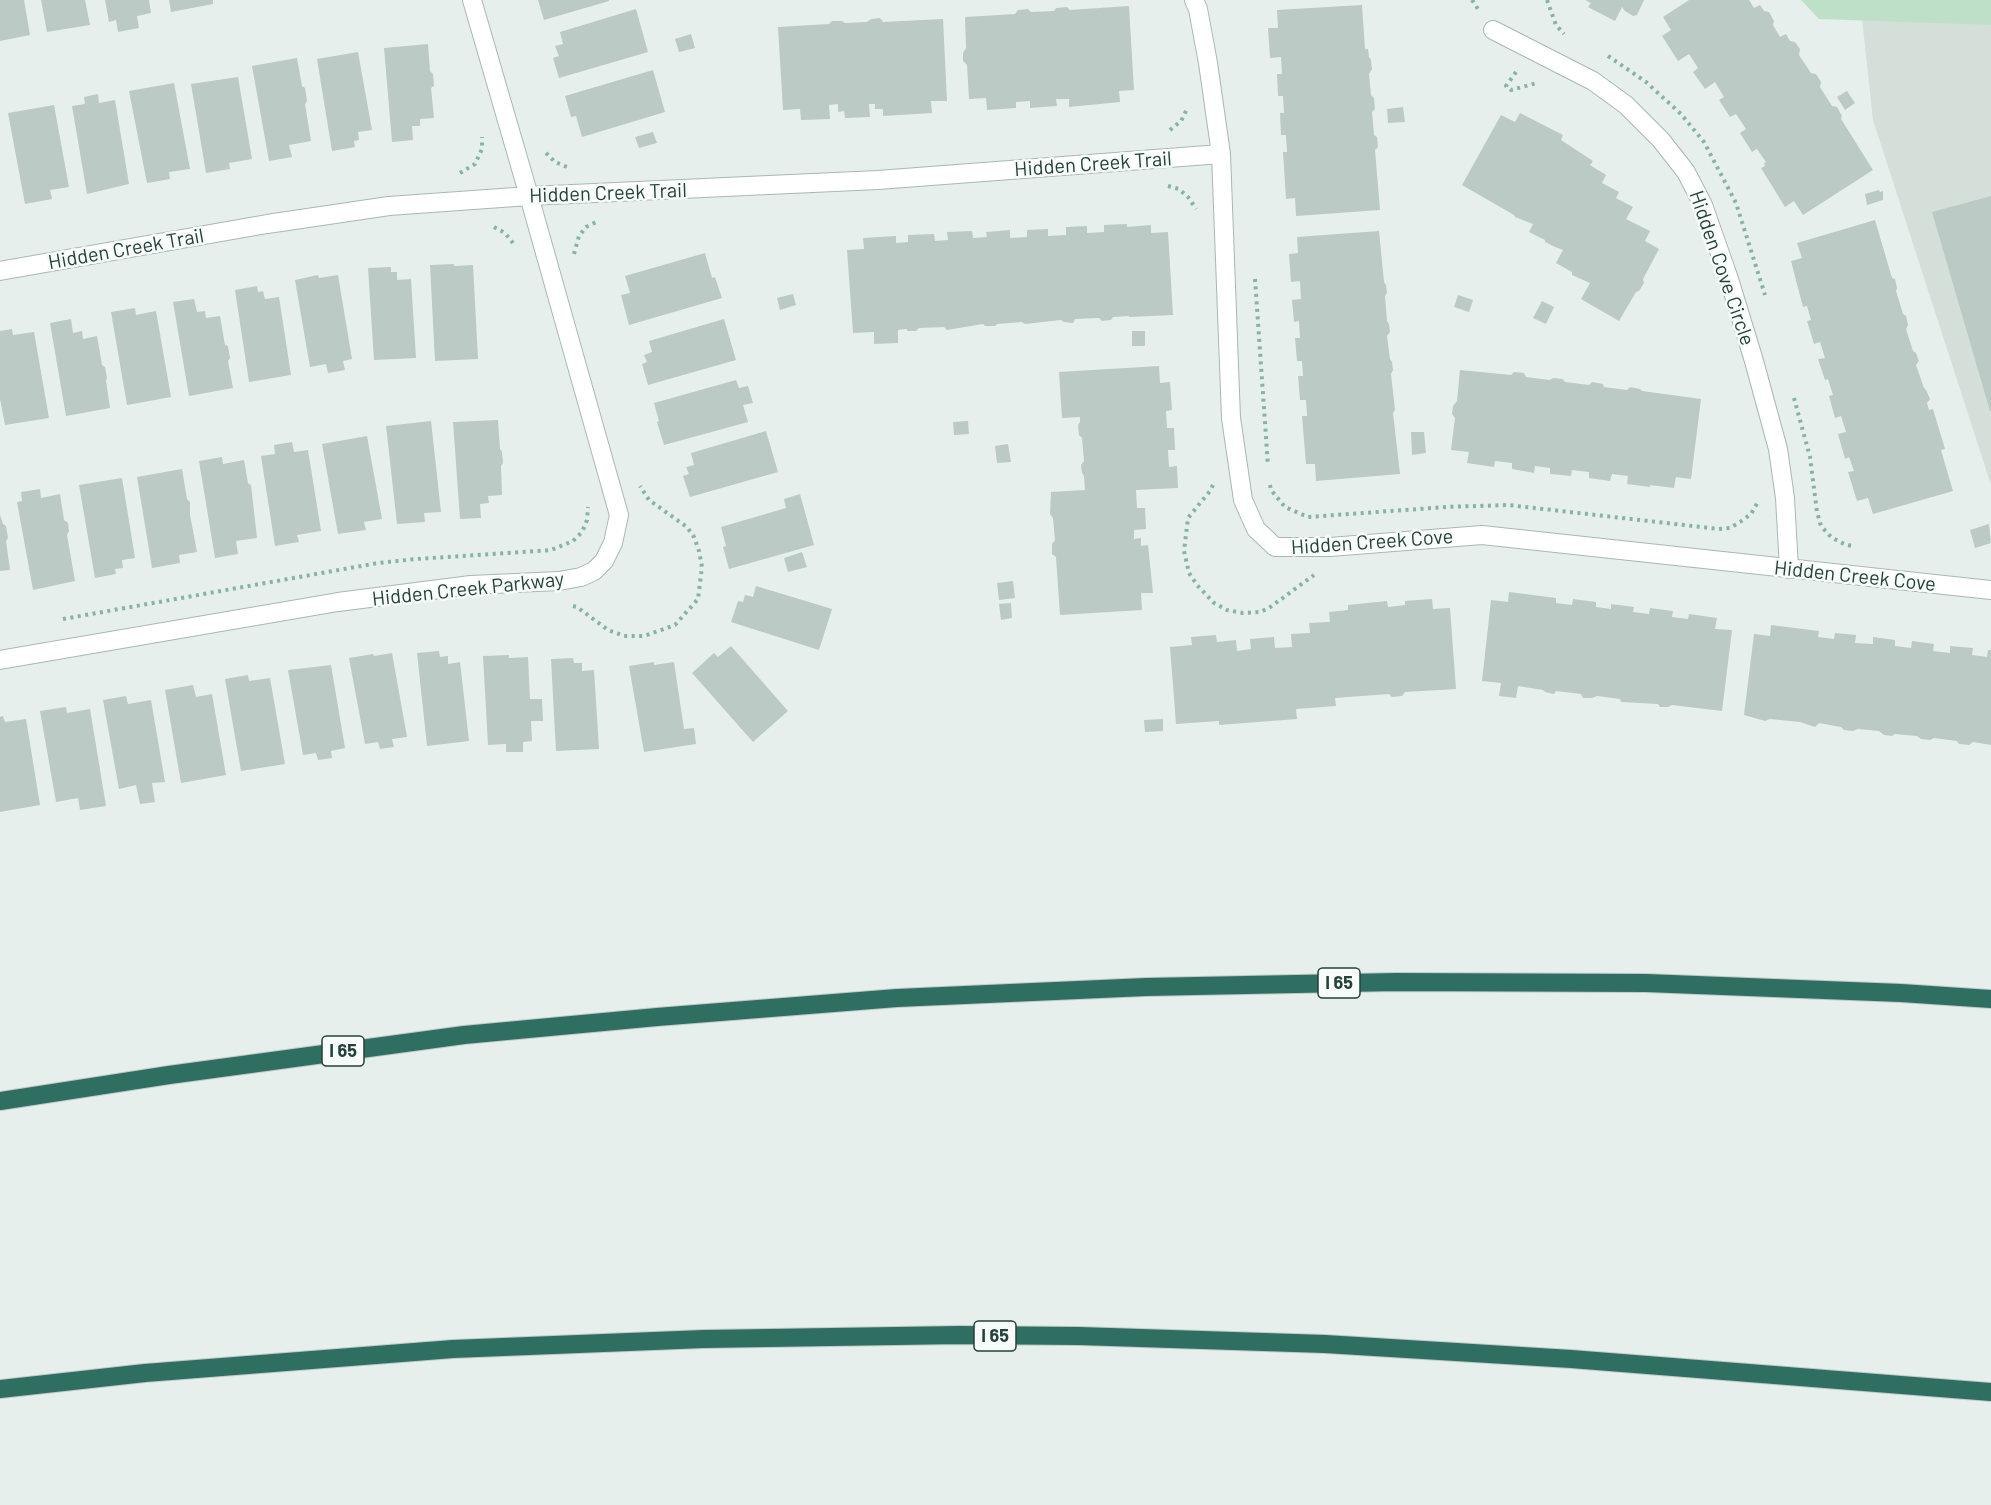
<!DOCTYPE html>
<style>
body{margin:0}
canvas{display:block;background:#e6efeb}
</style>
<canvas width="1991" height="1505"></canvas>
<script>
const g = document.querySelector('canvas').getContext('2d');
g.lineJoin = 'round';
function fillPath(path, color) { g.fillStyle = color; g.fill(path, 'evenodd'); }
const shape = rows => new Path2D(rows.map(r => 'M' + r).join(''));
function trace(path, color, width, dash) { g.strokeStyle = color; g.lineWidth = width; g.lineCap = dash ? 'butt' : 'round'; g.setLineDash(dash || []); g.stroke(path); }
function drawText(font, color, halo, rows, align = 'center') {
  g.font = font + ' Barlow,sans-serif'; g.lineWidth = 5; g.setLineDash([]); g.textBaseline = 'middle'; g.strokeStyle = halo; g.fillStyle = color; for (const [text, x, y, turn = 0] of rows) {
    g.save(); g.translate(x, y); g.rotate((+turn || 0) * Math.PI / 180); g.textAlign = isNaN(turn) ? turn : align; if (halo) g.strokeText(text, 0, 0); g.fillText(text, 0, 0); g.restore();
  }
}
fillPath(shape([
 [1860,0,1991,0,1991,485,1873,120]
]), '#d4dfda');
fillPath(shape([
 [1801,0,1991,0,1991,25,1819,19]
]), '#bfe0c8');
fillPath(shape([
 [0,0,24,0,30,35,0,41],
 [41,0,85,0,90,25,47,32],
 [105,0,149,0,151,13,137,16,139,28,118,32,116,20,109,22],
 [169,0,213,0,213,4,171,12],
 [538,0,609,0,609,1,544,20],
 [1585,0,1644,0,1637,15,1633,16,1625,11,1622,7,1615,21,1588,7,1591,3],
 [1689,0,1749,0,1754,8,1760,5,1764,11,1769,12,1774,21,1773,25,1780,37,1786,34,1790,41,1795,42,1800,49,1799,55,1811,73,1816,74,1821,82,1820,87,1832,106,1837,107,1842,116,1841,119,1873,170,1803,215,1794,201,1785,207,1761,168,1765,166,1764,163,1766,162,1757,149,1752,152,1740,133,1746,129,1736,114,1730,117,1719,100,1724,97,1715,82,1705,89,1693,72,1698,68,1689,54,1678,61,1662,36,1671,30,1663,17],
 [1362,5,1365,49,1368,49,1369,57,1371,60,1372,69,1369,74,1371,95,1374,98,1375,109,1372,112,1374,135,1377,137,1378,147,1375,150,1380,210,1296,216,1295,198,1286,199,1283,152,1287,152,1286,135,1281,135,1280,113,1284,113,1283,96,1278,96,1277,74,1282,74,1281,57,1270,58,1268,28,1278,28,1277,10],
 [1129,6,1134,90,1119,91,1120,102,1069,107,1069,99,1056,99,1057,106,1030,108,1030,101,1016,102,1016,108,987,110,986,98,969,99,967,65,963,61,963,53,966,48,965,17,1015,14,1018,10,1028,9,1031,12,1054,11,1056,8,1067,7,1070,10],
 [636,9,648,52,559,78,553,58,559,56,555,46,563,44,560,32],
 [880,18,883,22,943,19,947,101,931,101,932,113,883,116,883,109,875,109,875,104,869,104,870,117,845,118,844,111,838,112,838,104,829,105,830,119,801,120,800,109,783,110,778,27,829,24,832,21,842,21,845,23,867,22,871,19],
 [691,34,695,48,679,52,675,39],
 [428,44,430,71,433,74,434,86,431,88,434,118,420,119,420,126,412,126,413,140,392,142,384,48],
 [358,52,372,130,358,132,359,140,354,141,355,147,332,151,317,59],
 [297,58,302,86,305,88,307,101,305,104,311,141,289,145,292,157,269,161,252,66],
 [653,70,665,112,582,137,576,116,571,117,565,96],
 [238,77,252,159,229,163,230,169,206,173,191,84],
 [174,83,190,169,169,172,170,179,147,183,129,91],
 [1847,91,1855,103,1845,110,1837,97],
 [98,94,99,103,115,100,129,184,87,194,72,106,85,104,84,97],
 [54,105,69,187,50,190,52,199,25,204,8,113],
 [1403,107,1405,122,1388,123,1387,109],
 [1520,113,1563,135,1561,140,1593,161,1590,165,1606,175,1602,183,1619,192,1616,198,1633,207,1626,219,1650,231,1645,241,1659,249,1643,279,1644,283,1639,291,1636,292,1619,321,1581,299,1590,283,1572,275,1572,272,1556,263,1563,250,1553,246,1545,242,1545,240,1529,232,1533,224,1515,217,1514,215,1462,185,1501,115,1515,122],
 [653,132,657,143,639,148,635,137],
 [1879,190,1880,192,1883,191,1883,200,1867,205,1865,194],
 [1991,196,1991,411,1990,411,1932,212],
 [1875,220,1892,278,1895,279,1897,288,1896,291,1903,314,1906,316,1908,325,1906,329,1913,351,1916,353,1919,361,1916,365,1924,388,1926,390,1930,399,1927,403,1929,410,1933,409,1945,449,1941,450,1953,491,1873,514,1868,498,1857,501,1848,472,1854,471,1849,457,1845,459,1838,434,1846,432,1841,416,1835,418,1829,396,1833,395,1828,379,1825,380,1818,359,1825,358,1820,342,1814,344,1807,321,1811,320,1807,306,1803,307,1791,261,1802,258,1797,243],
 [1127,224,1127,227,1151,225,1151,233,1168,232,1173,315,1129,317,1129,316,1113,317,1111,320,1102,321,1099,318,1075,319,1073,323,1064,322,1061,320,1025,324,1022,322,997,324,995,326,985,326,983,324,947,330,944,327,919,328,916,331,908,331,906,329,898,330,898,343,874,344,874,332,853,333,847,250,864,249,863,238,896,236,896,243,908,242,908,235,934,234,935,241,948,240,947,232,972,231,973,238,987,237,986,232,1010,230,1010,238,1027,237,1027,230,1048,229,1048,236,1066,235,1066,227,1087,226,1087,233,1104,232,1104,225],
 [1379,231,1384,282,1386,285,1387,293,1385,296,1387,321,1389,324,1390,332,1387,336,1390,359,1392,362,1393,370,1391,374,1395,410,1393,413,1400,474,1316,481,1315,464,1306,464,1302,416,1307,416,1306,400,1300,400,1298,376,1303,376,1302,361,1297,361,1295,338,1300,338,1299,321,1294,322,1292,300,1301,299,1300,281,1291,282,1289,254,1298,253,1297,237],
 [705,253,712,278,715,277,722,298,629,325,621,295,630,293,625,276],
 [454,264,454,266,473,265,478,359,435,361,430,265],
 [391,267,391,272,397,272,397,280,411,279,416,358,374,360,368,268],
 [318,275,319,278,338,275,352,359,343,361,345,370,328,373,326,364,310,367,295,280],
 [257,286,258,292,263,291,265,299,279,297,291,375,249,382,235,290],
 [793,294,796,305,780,310,777,298],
 [1458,295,1473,300,1469,312,1454,307],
 [194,299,197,312,205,311,206,318,220,316,225,345,228,346,230,358,228,361,233,388,189,396,173,302],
 [1542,301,1554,307,1546,324,1533,318],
 [135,308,136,315,156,311,171,397,127,405,111,312],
 [71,319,73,333,82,331,83,339,97,336,102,365,105,367,107,378,106,381,110,408,66,416,50,323],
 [724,319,736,360,648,385,642,364,647,362,644,355,652,352,649,341],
 [12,329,13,335,34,332,49,418,5,425,0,399,0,331],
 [1132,331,1145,331,1145,346,1132,346],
 [1159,366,1160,383,1170,382,1172,410,1166,411,1167,428,1174,428,1175,450,1168,450,1169,467,1177,466,1178,488,1136,490,1137,508,1145,508,1146,529,1134,530,1134,539,1141,538,1141,546,1148,545,1153,593,1141,593,1142,610,1060,615,1056,557,1052,554,1052,544,1055,540,1053,518,1050,514,1051,492,1085,490,1084,476,1082,473,1081,465,1084,461,1082,438,1079,435,1078,425,1080,422,1080,417,1062,418,1059,372],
 [1460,370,1511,375,1514,372,1524,373,1526,377,1550,380,1553,378,1563,379,1565,382,1589,385,1592,382,1603,384,1604,387,1627,390,1630,387,1640,389,1642,391,1701,399,1691,479,1676,477,1674,488,1650,485,1650,487,1627,484,1628,476,1612,474,1610,481,1589,478,1589,472,1572,470,1571,476,1550,474,1550,468,1535,466,1534,473,1512,469,1512,463,1495,461,1494,467,1467,463,1469,452,1451,450,1455,418,1452,414,1453,406,1457,401],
 [736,380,739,388,748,386,753,403,743,405,748,422,664,445,657,422,659,421,654,403],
 [498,420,500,449,502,452,503,463,501,466,502,495,488,496,489,503,480,504,481,518,460,519,453,422],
 [431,421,441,512,424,513,425,522,397,524,386,426],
 [968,421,969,434,954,435,953,422],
 [766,431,778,472,690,497,683,476,689,474,686,467,694,465,691,453],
 [1411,432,1424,432,1426,453,1412,455],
 [367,436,382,519,364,522,366,530,338,534,322,444],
 [292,442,294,452,308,450,321,531,297,535,299,542,275,546,261,456,275,454,274,445],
 [1008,444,1011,462,997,463,995,446],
 [222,457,223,464,244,460,248,483,251,485,257,538,236,541,238,554,215,558,199,461],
 [182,469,187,499,190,502,190,515,197,552,179,555,180,563,152,568,137,477],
 [122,478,135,558,122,560,123,568,115,569,116,574,95,578,79,485],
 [40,489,41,498,60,494,64,520,68,523,69,531,67,535,75,581,33,590,17,502,22,501,21,492],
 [800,494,814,545,729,569,723,547,726,546,721,527,786,508,784,499],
 [0,515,3,524,6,526,8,538,6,541,10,570,0,571],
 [1989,524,1991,543,1975,548,1970,530],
 [802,552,807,567,788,572,784,558],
 [1013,581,1015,598,999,600,997,583],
 [756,586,832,609,819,650,731,622,738,601,743,602,745,595,753,597],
 [1509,592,1556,598,1556,603,1572,605,1573,599,1596,602,1596,607,1611,609,1611,604,1634,607,1633,612,1649,614,1650,608,1673,611,1672,617,1688,619,1689,614,1717,618,1715,629,1732,630,1722,711,1672,705,1668,707,1660,707,1658,704,1621,702,1620,699,1597,696,1592,698,1583,698,1581,694,1556,691,1554,694,1545,692,1543,690,1518,686,1516,698,1499,696,1501,683,1482,681,1491,600,1508,602],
 [1432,599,1433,609,1450,608,1456,689,1405,692,1402,696,1392,697,1389,694,1335,698,1336,706,1296,709,1297,719,1219,725,1219,721,1176,724,1170,647,1192,645,1191,637,1216,635,1217,642,1236,640,1237,651,1251,649,1250,639,1274,637,1275,648,1292,647,1291,634,1310,633,1309,623,1330,622,1329,612,1348,610,1348,605,1387,601,1388,607,1405,605,1405,601],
 [1011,603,1012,618,1001,620,999,604],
 [1771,625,1819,631,1818,637,1834,639,1835,633,1856,635,1855,643,1873,644,1873,637,1895,640,1895,646,1911,648,1912,641,1934,644,1933,651,1950,653,1950,646,1973,648,1972,655,1987,657,1988,650,1991,650,1991,745,1973,742,1969,745,1959,744,1957,741,1934,738,1930,740,1921,739,1917,736,1895,734,1892,736,1884,735,1879,731,1858,729,1853,731,1844,730,1841,727,1819,723,1815,727,1800,722,1770,719,1765,721,1744,715,1754,634,1770,636],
 [731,646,788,711,753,742,692,673,714,653,718,657],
 [439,651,440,657,448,656,448,664,460,662,469,741,427,746,417,653],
 [392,653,407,737,392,739,394,747,380,749,378,742,365,744,349,658,373,654,374,656],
 [509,655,509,658,528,657,530,699,542,699,543,721,531,721,532,741,523,742,523,752,506,752,506,744,488,745,483,656],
 [573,658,574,663,582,663,582,671,594,670,599,749,556,751,551,659],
 [654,662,654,665,674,662,684,729,694,728,696,744,644,752,629,666],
 [331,665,345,748,331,751,332,758,318,760,316,753,303,755,288,670],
 [248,675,249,681,270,678,285,764,241,771,225,679],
 [193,685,196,697,212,694,226,775,181,783,165,690],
 [126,696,128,704,151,700,165,782,152,783,155,802,140,804,136,785,119,789,103,700],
 [66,707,67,713,90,709,106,806,80,810,78,798,56,802,40,711],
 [3,716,5,722,26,719,40,805,0,812,0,717],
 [1163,719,1163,731,1145,732,1144,720]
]), '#bbcac4');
const minor = shape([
 [1194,0,1198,9,1208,63,1221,154,1231,418,1243,500,1256,529,1275,547,1330,547,1482,535,1991,590],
 [1493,30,1593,81,1626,105,1661,140,1686,172,1703,205,1729,279,1754,361,1778,449,1785,498,1789,569],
 [0,271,267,224,389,206,529,196,878,180,1221,154],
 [0,660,338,602,471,585,559,581,581,577,594,571,604,561,613,543,619,515,529,196,472,0]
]);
const highway = shape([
 [0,1101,169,1075,464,1035,657,1017,897,998,1146,987,1396,982,1646,983,1901,993,1991,999],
 [0,1389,145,1373,453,1349,704,1339,959,1335,1079,1336,1325,1344,1571,1359,1991,1392]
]);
trace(minor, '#a8b8b2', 20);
trace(highway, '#c2cac8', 20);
trace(shape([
 [1472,0,1478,9],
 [1547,0,1556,25,1564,34],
 [1608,56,1646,82,1681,114,1704,142,1736,203,1765,295],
 [1516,72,1506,86,1511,90,1537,83],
 [1170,130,1181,121,1187,109],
 [546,153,555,162,567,167],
 [460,173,475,164,482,149,482,137],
 [1168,186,1179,189,1188,197,1196,209],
 [494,227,505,233,513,243],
 [574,254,579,236,586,227,598,221],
 [1255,279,1268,466],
 [1794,398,1810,457,1817,512,1821,526,1831,537,1844,544,1852,546],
 [1213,485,1210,491,1188,518,1184,551,1189,573,1197,585,1214,603,1227,610,1243,613,1260,612,1269,608,1314,575],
 [1270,485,1271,490,1285,507,1308,517,1446,507,1508,505,1719,529,1730,528,1740,522,1751,514,1758,502],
 [573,606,577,607,608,630,624,636,644,636,675,625,698,599,702,567,699,551,694,537,687,527,649,500,640,486],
 [63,619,378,563,416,559,551,550,573,541,582,532,587,520,588,507]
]), '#86b3a5', 4, [3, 4.5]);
trace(minor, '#fff', 18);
trace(highway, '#2f6f62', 18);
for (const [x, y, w] of [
 [1339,983,42],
 [343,1051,42],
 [995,1336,42]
]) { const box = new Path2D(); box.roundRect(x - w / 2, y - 15, w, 30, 4.5); g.fillStyle = '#f7fbf9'; g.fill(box); trace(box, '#24423a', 1.5); }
drawText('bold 18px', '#24423a', null, [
 ["I 65",1339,983],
 ["I 65",343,1051],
 ["I 65",995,1336]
]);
drawText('20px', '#24423a', '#f7fbf9', [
 ["Hidden Creek Trail",1093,164,-4],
 ["Hidden Creek Trail",608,193,-2],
 ["Hidden Creek Trail",126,249,-10],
 ["Hidden Cove Circle",1722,268,71],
 ["Hidden Creek Cove",1372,542,-4],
 ["Hidden Creek Cove",1855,576,6],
 ["Hidden Creek Parkway",468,589,-6]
]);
</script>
